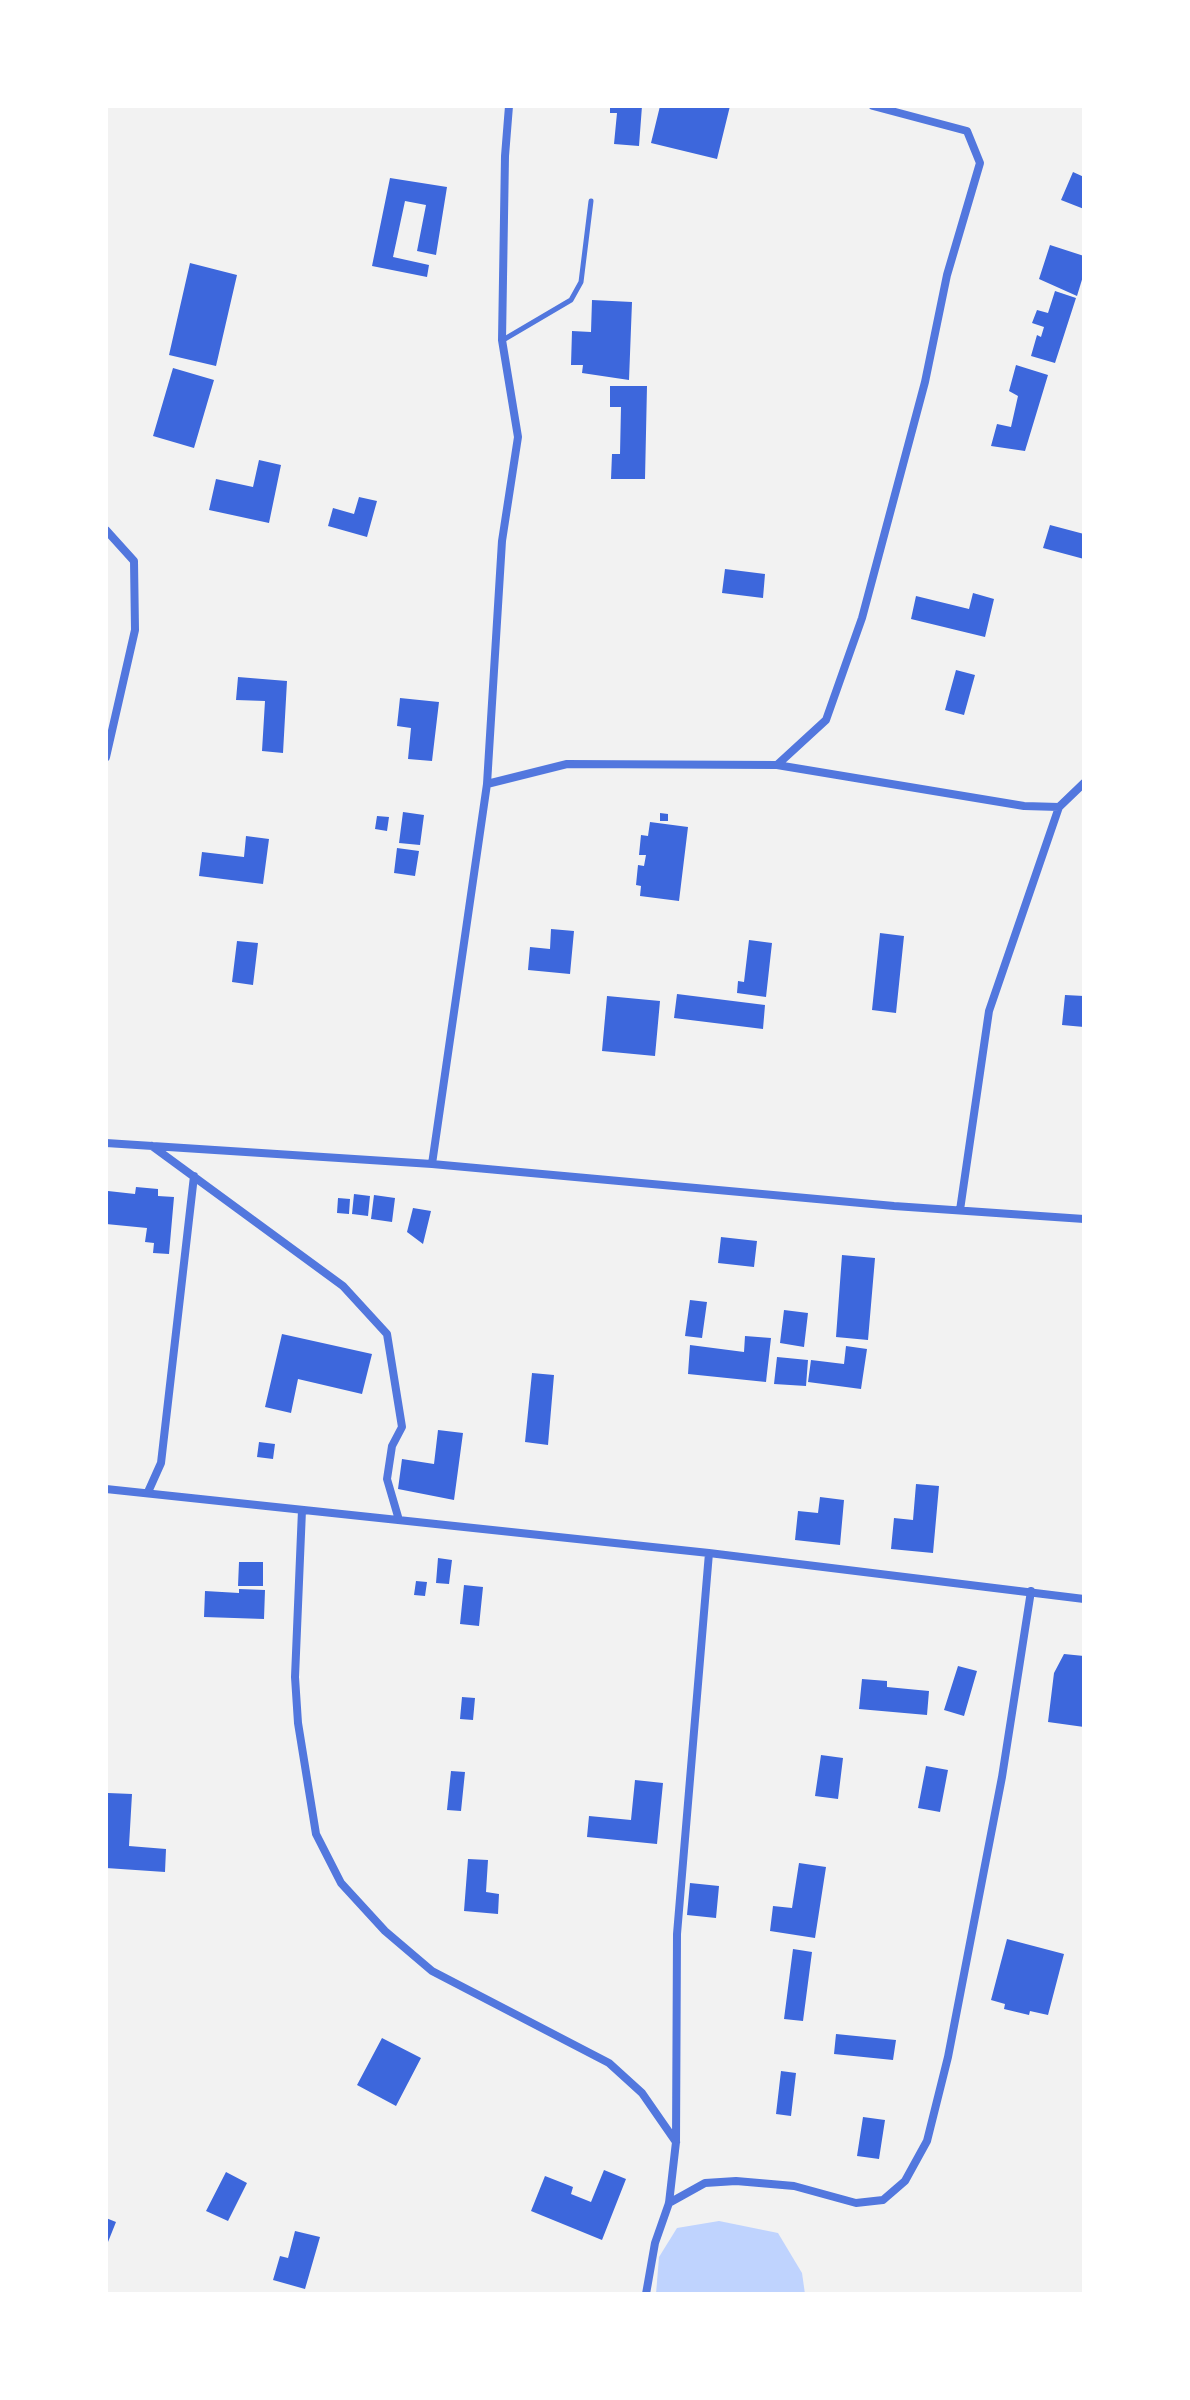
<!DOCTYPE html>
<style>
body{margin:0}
#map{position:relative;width:1190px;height:2400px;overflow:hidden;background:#f2f2f2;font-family:Literata,serif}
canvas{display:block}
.frame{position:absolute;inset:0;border:108px solid #fff;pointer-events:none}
</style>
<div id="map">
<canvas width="1190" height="2400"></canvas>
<div class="frame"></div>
</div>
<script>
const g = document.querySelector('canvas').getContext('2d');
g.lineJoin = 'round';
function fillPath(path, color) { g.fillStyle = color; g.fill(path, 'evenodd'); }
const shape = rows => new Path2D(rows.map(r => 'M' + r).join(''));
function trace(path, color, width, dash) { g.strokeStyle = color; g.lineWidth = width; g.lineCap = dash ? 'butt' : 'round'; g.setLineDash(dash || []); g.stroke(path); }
fillPath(shape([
 [719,2221,778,2233,802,2273,805,2294,656,2294,659,2257,677,2228]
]), '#bfd3fe');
fillPath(shape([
 [610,106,642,106,639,146,614,144,617,113,610,113],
 [660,106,730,106,717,159,651,143],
 [1073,172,1084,177,1084,209,1061,200],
 [390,178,447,187,436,255,417,251,426,205,405,201,393,257,429,265,427,277,372,266],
 [1050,245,1084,256,1084,273,1077,296,1039,279],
 [190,263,237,275,216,366,169,355],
 [1055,291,1076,298,1055,363,1031,356,1037,335,1041,337,1044,327,1032,323,1037,310,1048,313],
 [592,300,632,302,629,380,582,373,583,365,571,365,572,331,591,332],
 [1016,365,1048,375,1025,451,991,446,997,424,1011,427,1018,396,1009,391],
 [173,368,214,380,194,448,153,436],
 [610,386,647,386,645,479,611,479,612,454,620,454,621,407,610,407],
 [259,460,281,465,269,523,209,510,216,479,253,487],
 [359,497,377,501,367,537,328,526,333,508,354,514],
 [1050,525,1084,534,1084,559,1043,548],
 [725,569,765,574,763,598,722,593],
 [973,593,994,599,985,637,911,619,916,596,969,609],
 [956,670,975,675,964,715,945,710],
 [238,677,287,681,283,753,262,751,265,701,236,700],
 [400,698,439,702,432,761,408,759,411,728,397,726],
 [403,812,424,815,420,845,399,843],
 [660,813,668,814,668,821,660,821],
 [377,816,389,817,387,831,375,829],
 [650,822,688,827,679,901,640,896,641,886,636,885,638,865,644,866,646,855,639,855,641,835,648,836],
 [246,836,269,839,263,884,199,876,202,852,244,857],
 [397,848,419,851,415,876,394,873],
 [551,929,574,931,570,974,528,970,530,947,550,949],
 [880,933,904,936,896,1013,872,1010],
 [749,940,772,943,766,997,737,993,738,981,744,982],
 [237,941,258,943,253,985,232,982],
 [677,994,765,1005,763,1029,674,1018],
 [1065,995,1084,996,1084,1027,1062,1025],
 [607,996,660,1001,655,1056,602,1051],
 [136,1187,158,1189,158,1196,174,1197,169,1254,153,1253,154,1243,145,1242,147,1228,106,1224,108,1191,135,1194],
 [354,1194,370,1196,368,1216,352,1214],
 [374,1195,395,1198,392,1222,371,1219],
 [338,1198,350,1199,349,1214,337,1213],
 [413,1208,431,1211,423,1244,407,1232],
 [721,1237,757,1241,754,1267,718,1263],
 [842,1255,875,1258,868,1340,836,1337],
 [690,1300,707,1302,702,1338,685,1336],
 [784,1310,808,1313,804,1347,780,1343],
 [282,1334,372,1354,362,1394,298,1379,291,1413,265,1407],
 [745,1336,771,1338,766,1382,688,1374,690,1345,744,1352],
 [846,1346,867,1349,861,1389,808,1382,811,1360,844,1364],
 [777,1357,808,1360,806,1386,774,1384],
 [532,1373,554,1375,548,1445,525,1442],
 [438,1430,463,1433,454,1500,398,1489,402,1459,434,1464],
 [259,1442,275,1444,273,1459,257,1457],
 [916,1484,939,1486,933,1553,891,1549,894,1518,913,1520],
 [820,1497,844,1500,840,1545,795,1540,798,1511,818,1513],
 [438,1558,452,1560,449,1584,436,1583],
 [239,1562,263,1562,263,1586,238,1586],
 [416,1581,427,1582,425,1596,414,1595],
 [464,1585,483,1587,479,1626,460,1624],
 [239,1589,265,1590,264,1619,204,1617,205,1591,239,1593],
 [1064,1654,1084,1656,1084,1727,1048,1722,1054,1673],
 [958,1666,977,1671,964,1716,944,1710],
 [862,1679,887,1681,887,1687,929,1691,927,1715,859,1709],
 [462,1697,475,1698,473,1720,460,1719],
 [821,1755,843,1758,838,1799,815,1796],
 [926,1766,948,1770,940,1812,918,1808],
 [451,1771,465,1772,461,1811,447,1810],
 [635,1780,663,1783,657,1844,587,1837,589,1816,631,1820],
 [108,1793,132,1794,129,1846,166,1849,165,1872,106,1868],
 [468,1859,488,1860,486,1892,499,1894,498,1914,464,1911],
 [799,1863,826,1867,815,1938,770,1931,773,1906,792,1908],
 [690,1883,719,1886,716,1918,687,1915],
 [1007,1939,1064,1954,1048,2015,1030,2011,1029,2015,1004,2009,1005,2004,991,2000],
 [793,1949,812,1952,803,2021,784,2019],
 [836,2034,896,2040,893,2060,834,2054],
 [382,2038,421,2058,396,2106,357,2085],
 [781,2071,796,2073,791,2116,776,2114],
 [863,2117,885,2120,879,2159,857,2156],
 [604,2170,626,2179,602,2240,531,2211,545,2176,573,2187,571,2194,591,2202],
 [226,2172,247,2183,228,2221,206,2211],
 [106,2218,116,2222,106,2247],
 [295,2231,320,2237,305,2289,273,2280,280,2256,288,2258]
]), '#3d67dc');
trace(shape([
 [503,340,571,300,581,282,591,201]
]), '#5277de', 5);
trace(shape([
 [106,530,134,561,135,630,106,757],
 [777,765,1024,806,1059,807,1084,783],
 [487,784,567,764,777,765,826,720,862,618,925,382,947,275,980,163,967,131,873,106],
 [106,1143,432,1164,894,1206,1084,1219],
 [152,1146,343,1286,387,1334,402,1427,392,1446,387,1479,399,1520],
 [432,1164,487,784,502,541,518,437,502,340,505,156,509,106],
 [960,1210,989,1011,1059,807],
 [106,1489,709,1553,1084,1599],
 [148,1492,161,1463,194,1176],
 [302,1510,295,1677,298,1723,316,1834,341,1883,385,1931,432,1971,609,2063,642,2093,676,2142],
 [669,2203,705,2183,736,2181,794,2186,856,2203,883,2200,905,2181,927,2141,948,2057,1002,1777,1031,1591],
 [646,2294,655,2243,669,2203,676,2142,677,1934,709,1553]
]), '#5277de', 8);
</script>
